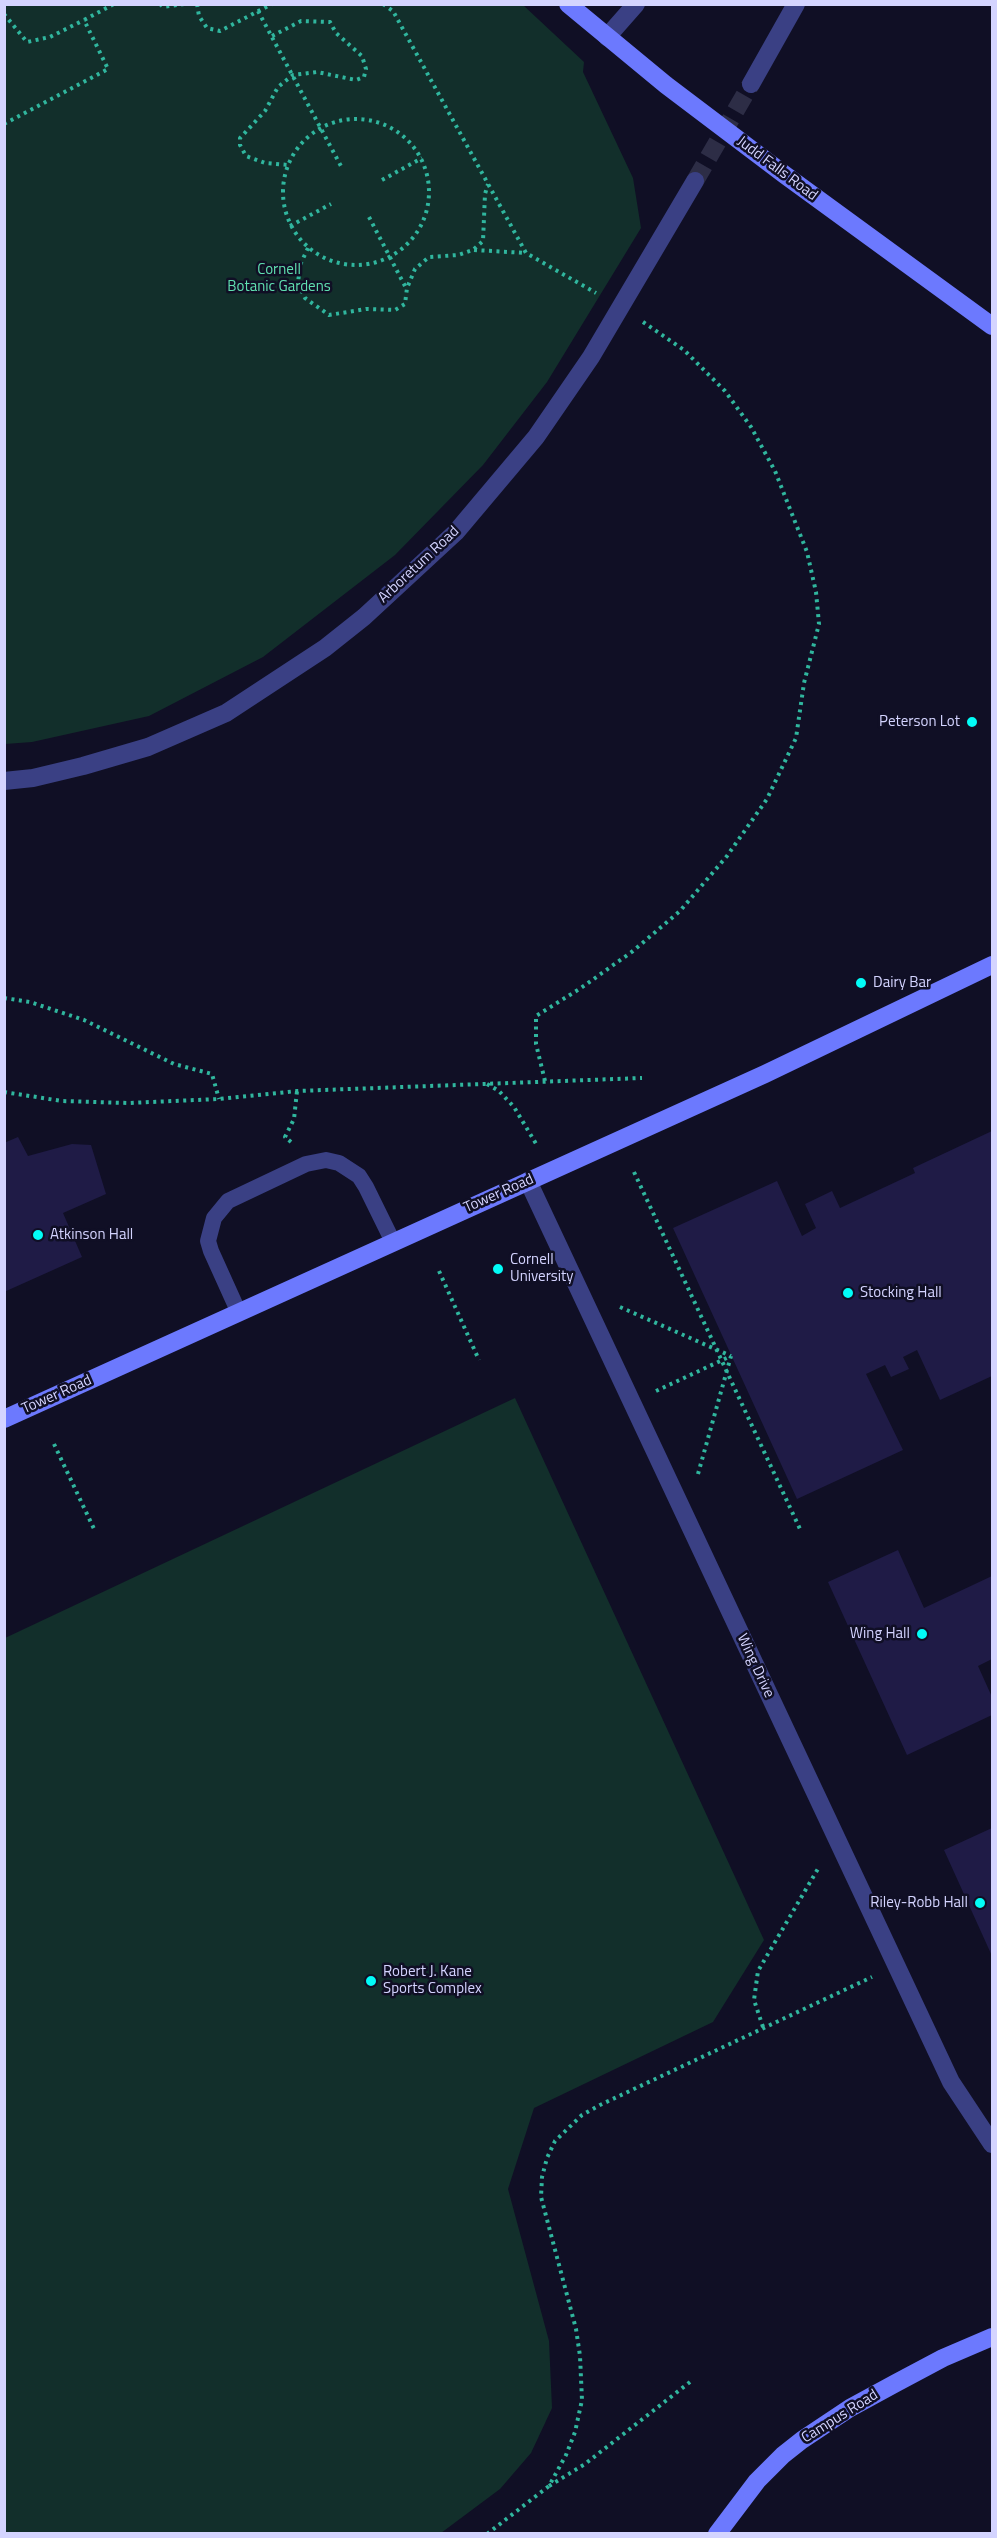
<!DOCTYPE html>
<style>
body{margin:0}
#map{position:relative;width:997px;height:2538px;overflow:hidden;background:#100f25;font-family:"Titillium Web",sans-serif}
canvas{display:block}
.frame{position:absolute;inset:0;border:6px solid #d4d4ff;pointer-events:none}
</style>
<div id="map">
<canvas width="997" height="2538"></canvas>
<div class="frame"></div>
</div>
<script>
const g = document.querySelector('canvas').getContext('2d');
g.lineJoin = 'round';
function fillPath(path, color) { g.fillStyle = color; g.fill(path, 'evenodd'); }
const shape = rows => new Path2D(rows.map(r => 'M' + r).join(''));
function trace(path, color, width, dash) { g.strokeStyle = color; g.lineWidth = width; g.lineCap = dash ? 'butt' : 'round'; g.setLineDash(dash || []); g.stroke(path); }
function drawText(font, color, halo, rows, align = 'center') {
  g.font = font + ' "Titillium Web",sans-serif'; g.lineWidth = 5; g.setLineDash([]); g.textBaseline = 'middle'; g.strokeStyle = halo; g.fillStyle = color; for (const [text, x, y, turn = 0] of rows) {
    g.save(); g.translate(x, y); g.rotate((+turn || 0) * Math.PI / 180); g.textAlign = isNaN(turn) ? turn : align; if (halo) g.strokeText(text, 0, 0); g.fillText(text, 0, 0); g.restore();
  }
}
fillPath(shape([
 [5,4,523,5,584,62,583,72,633,178,641,228,547,382,483,465,395,555,263,657,149,716,32,742,5,744],
 [515,1398,764,1940,713,2022,534,2108,508,2189,549,2341,552,2408,531,2453,500,2489,441,2533,5,2533,5,1638]
]), '#122f2b');
fillPath(shape([
 [992,1131,992,1376,940,1400,917,1350,903,1357,909,1369,891,1377,885,1365,866,1374,903,1450,797,1499,673,1228,777,1181,802,1236,816,1228,805,1204,832,1191,840,1208,915,1173,913,1168],
 [18,1137,28,1156,72,1144,91,1145,106,1194,63,1213,82,1257,4,1292,4,1143],
 [898,1550,924,1608,992,1576,992,1659,978,1666,992,1697,992,1715,907,1755,828,1582],
 [992,1828,992,1956,944,1850]
]), '#1f1b46');
trace(shape([
 [695,181,751,84]
]), '#2d2d46', 18, [18, 9]);
trace(shape([
 [160,4,163,7,184,4],
 [197,4,199,16,207,28,220,31,272,4],
 [383,4,393,11,526,253,596,293],
 [258,11,342,168],
 [4,14,27,42,50,37,84,20],
 [272,36,301,21,330,22,336,33,362,56,366,69,364,77,356,80,317,72,293,75,278,87,265,111,240,138,240,145,246,156,265,163,288,165],
 '283 192a73 73 0 1 1 146 0a73 73 0 1 1-146 0Z',
 [4,124,108,69,84,20,114,4],
 [382,180,422,158],
 [369,217,406,288],
 [290,226,331,204],
 [308,248,300,265,298,283,305,298,329,315,366,309,395,310,405,304,407,288,415,269,429,257,458,255,473,250,483,241,485,194,488,184],
 [474,250,526,253],
 [4,998,30,1002,84,1020,174,1064,212,1074,219,1099],
 [545,1081,536,1044,536,1016,581,988,633,951,680,911,727,856,767,799,796,738,804,683,819,624,816,592,807,552,775,471,751,427,725,391,684,350,643,322],
 [487,1084,499,1091,514,1107,538,1147],
 [4,1092,62,1101,128,1103,219,1099,297,1091,642,1078],
 [291,1142,285,1137,294,1119,297,1091],
 [634,1172,800,1529],
 [439,1271,479,1360],
 [620,1307,731,1356],
 [656,1391,731,1356],
 [54,1444,95,1531],
 [698,1474,731,1356],
 [763,2027,754,2000,758,1971,819,1867],
 [549,2486,585,2464,690,2382],
 [487,2534,549,2486,566,2455,575,2432,582,2400,580,2356,576,2329,541,2197,542,2177,547,2158,555,2141,582,2115,600,2105,872,1977]
]), '#30b69e', 4, [3, 4.5]);
trace(shape([
 [239,1313,211,1251,208,1241,214,1218,228,1201,306,1164,326,1160,339,1163,359,1176,366,1187,393,1242]
]), '#3a4084', 16);
trace(shape([
 [607,37,636,4],
 [751,84,796,4],
 [4,781,33,778,83,766,148,747,226,713,325,648,364,617,456,532,536,437,591,357,695,181],
 [528,1181,951,2082,992,2144]
]), '#3a4084', 18);
trace(shape([
 [568,4,666,85,785,175,992,326],
 [4,1419,765,1074,992,965],
 [717,2534,757,2481,783,2455,802,2440,850,2408,896,2383,943,2358,992,2337]
]), '#6c79fe', 18);
for (const [x, y, r, color] of [
 [972,722,6,"#02fcf7"],
 [861,983,6,"#02fcf7"],
 [38,1235,6,"#02fcf7"],
 [498,1269,6,"#02fcf7"],
 [848,1293,6,"#02fcf7"],
 [922,1634,6,"#02fcf7"],
 [980,1903,6,"#02fcf7"],
 [371,1981,6,"#02fcf7"]
]) { const dot = new Path2D(); dot.arc(x, y, r, 0, 2 * Math.PI); g.fillStyle = color; g.fill(dot); trace(dot, '#100f25', 2); }
drawText('15px', '#d4d4ff', '#100f25', [
 ["Judd Falls Road",777,169,37],
 ["Arboretum Road",419,565,-43],
 ["Tower Road",499,1194,-24],
 ["Tower Road",57,1395,-24],
 ["Wing Drive",755,1666,65],
 ["Campus Road",840,2417,-32]
]);
drawText('15px', '#60dfb0', '#100f25', [
 ["Cornell",279,270],
 ["Botanic Gardens",279,287]
]);
drawText('15px', '#d4d4ff', '#100f25', [
 ["Peterson Lot",960,722,"right"],
 ["Dairy Bar",873,983],
 ["Atkinson Hall",50,1235],
 ["Cornell",510,1260],
 ["University",510,1277],
 ["Stocking Hall",860,1293],
 ["Wing Hall",910,1634,"right"],
 ["Riley-Robb Hall",968,1903,"right"],
 ["Robert J. Kane",383,1972],
 ["Sports Complex",383,1989]
], 'left');
</script>
